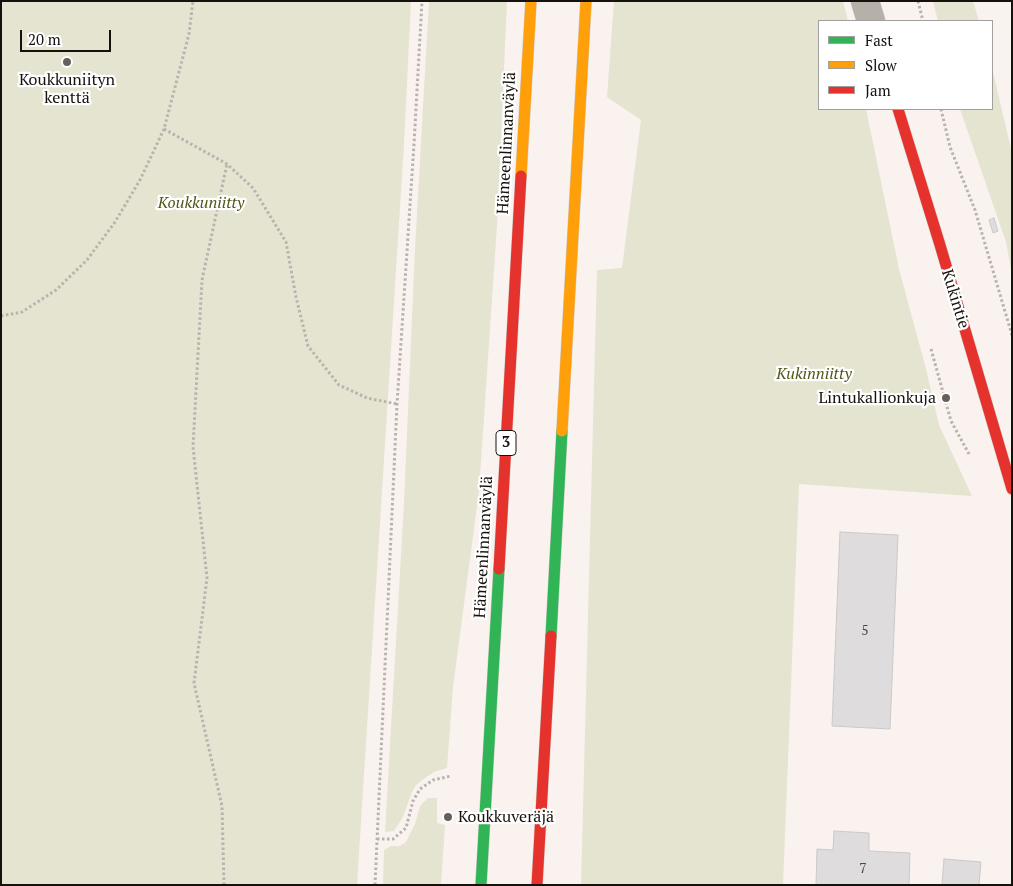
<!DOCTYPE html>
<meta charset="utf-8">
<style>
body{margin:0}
#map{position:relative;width:1013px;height:886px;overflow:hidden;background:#f9f2ef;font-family:"PT Serif",serif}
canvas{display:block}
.frame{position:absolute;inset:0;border:2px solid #17110e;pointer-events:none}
.legend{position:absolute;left:818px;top:20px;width:175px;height:90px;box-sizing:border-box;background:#fff;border:1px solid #a2a09f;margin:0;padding:6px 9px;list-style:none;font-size:15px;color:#17110e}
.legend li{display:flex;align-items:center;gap:10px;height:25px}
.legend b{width:25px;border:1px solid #a2a09f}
.scale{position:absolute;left:20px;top:30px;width:91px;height:22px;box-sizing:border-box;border:2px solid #17110e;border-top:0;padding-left:6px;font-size:15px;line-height:18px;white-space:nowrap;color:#17110e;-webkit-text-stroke:4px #fff;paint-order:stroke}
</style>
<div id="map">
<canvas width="1013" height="886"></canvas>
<div class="frame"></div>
<ul class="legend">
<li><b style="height:6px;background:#30b455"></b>Fast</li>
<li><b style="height:6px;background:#ff9f0a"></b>Slow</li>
<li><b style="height:6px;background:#e5322d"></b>Jam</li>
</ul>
<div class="scale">20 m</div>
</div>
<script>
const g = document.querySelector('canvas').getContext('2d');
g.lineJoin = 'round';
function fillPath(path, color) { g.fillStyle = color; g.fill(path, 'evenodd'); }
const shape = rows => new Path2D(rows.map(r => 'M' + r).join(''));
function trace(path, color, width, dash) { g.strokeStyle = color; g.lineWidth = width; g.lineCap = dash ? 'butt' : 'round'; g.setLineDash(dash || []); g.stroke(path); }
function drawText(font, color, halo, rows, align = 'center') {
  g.font = font + ' "PT Serif",serif'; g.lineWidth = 4.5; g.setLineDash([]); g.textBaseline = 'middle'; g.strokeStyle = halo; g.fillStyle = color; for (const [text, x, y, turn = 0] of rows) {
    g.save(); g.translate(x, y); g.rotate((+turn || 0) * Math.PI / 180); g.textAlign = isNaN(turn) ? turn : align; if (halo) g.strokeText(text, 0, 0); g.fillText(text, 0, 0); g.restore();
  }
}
fillPath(shape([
 [1,1,411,1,404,144,357,885,1,885],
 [429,1,507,1,497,225,479,491,453,687,447,768,434,772,425,778,416,785,412,792,403,817,394,831,385,832,404,503,415,249],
 [614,1,843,1,848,21,819,21,819,109,866,109,899,269,926,369,939,425,972,496,799,484,783,885,581,885,597,270,622,268,641,120,607,97],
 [933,1,973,1,979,21,938,21],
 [992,68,1012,153,1012,275,1006,242,960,109,992,109],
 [428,798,437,798,437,823,445,825,441,885,383,885,384,850,391,846,400,846,406,842,415,824,420,806]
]), '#e5e4d0');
const building = shape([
 [994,218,998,231,993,233,989,220,994,218],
 [840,532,898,535,890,729,832,726,840,532],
 [834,831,869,833,869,851,910,853,909,885,816,885,817,849,833,850,834,831],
 [944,859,981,862,979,885,942,885,944,859]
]);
fillPath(building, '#dfdcdd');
trace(building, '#ccc8ca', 1);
const street = shape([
 [865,1,871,21]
]);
const fast = shape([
 [551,636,562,431],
 [481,885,499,569]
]);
const slow = shape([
 [521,176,531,1],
 [562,431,586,1]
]);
const jam = shape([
 [898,109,940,245,1012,489],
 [499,569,521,176],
 [537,885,551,636]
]);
trace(street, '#d4cfcc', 29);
trace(fast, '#d4cfcc', 12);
trace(slow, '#d4cfcc', 12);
trace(jam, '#d4cfcc', 12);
trace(shape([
 [918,1,923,21],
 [941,109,950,147,975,210,1012,335],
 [164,129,227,164,253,188,286,242,296,297,308,346,339,385,367,398,397,404],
 [1,316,22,312,56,290,87,260,115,222,140,180,164,129,189,34,193,1],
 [931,349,951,421,969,454],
 [377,839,393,839,406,828,413,801,420,789,433,780,451,776],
 [224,885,222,806,194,683,207,578,193,447,202,280,227,164],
 [375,885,397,404,414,144,422,1]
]), '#b8b3af', 3, [2.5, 2.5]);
trace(street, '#b5b1a9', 28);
trace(fast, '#30b455', 11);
trace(slow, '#ff9f0a', 11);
trace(jam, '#e5322d', 11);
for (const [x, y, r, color] of [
 [67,62,5,"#66605d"],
 [946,398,5,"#66605d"],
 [448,817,5,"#66605d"]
]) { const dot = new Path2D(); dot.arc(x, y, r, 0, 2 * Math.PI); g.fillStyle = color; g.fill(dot); trace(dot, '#fff', 2); }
drawText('14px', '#4c4745', null, [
 ["5",865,631],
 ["7",863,869]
]);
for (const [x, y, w] of [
 [506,443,20]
]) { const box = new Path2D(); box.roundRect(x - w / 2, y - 12.5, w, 25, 4); g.fillStyle = '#fff'; g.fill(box); trace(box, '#17110e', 1); }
drawText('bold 15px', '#17110e', null, [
 ["3",506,443]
]);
drawText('16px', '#17110e', '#fff', [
 ["Koukkuniityn",67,80],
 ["kenttä",67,98],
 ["Lintukallionkuja",936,398,"right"],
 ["Koukkuveräjä",458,817,"left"]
]);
drawText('16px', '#17110e', '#fff', [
 ["Hämeenlinnanväylä",507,143,-87],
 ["Kukintie",955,299,73],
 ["Hämeenlinnanväylä",484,547,-87]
]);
drawText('italic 16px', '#52561a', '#fff', [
 ["Koukkuniitty",201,203],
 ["Kukinniitty",814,374]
]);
</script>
